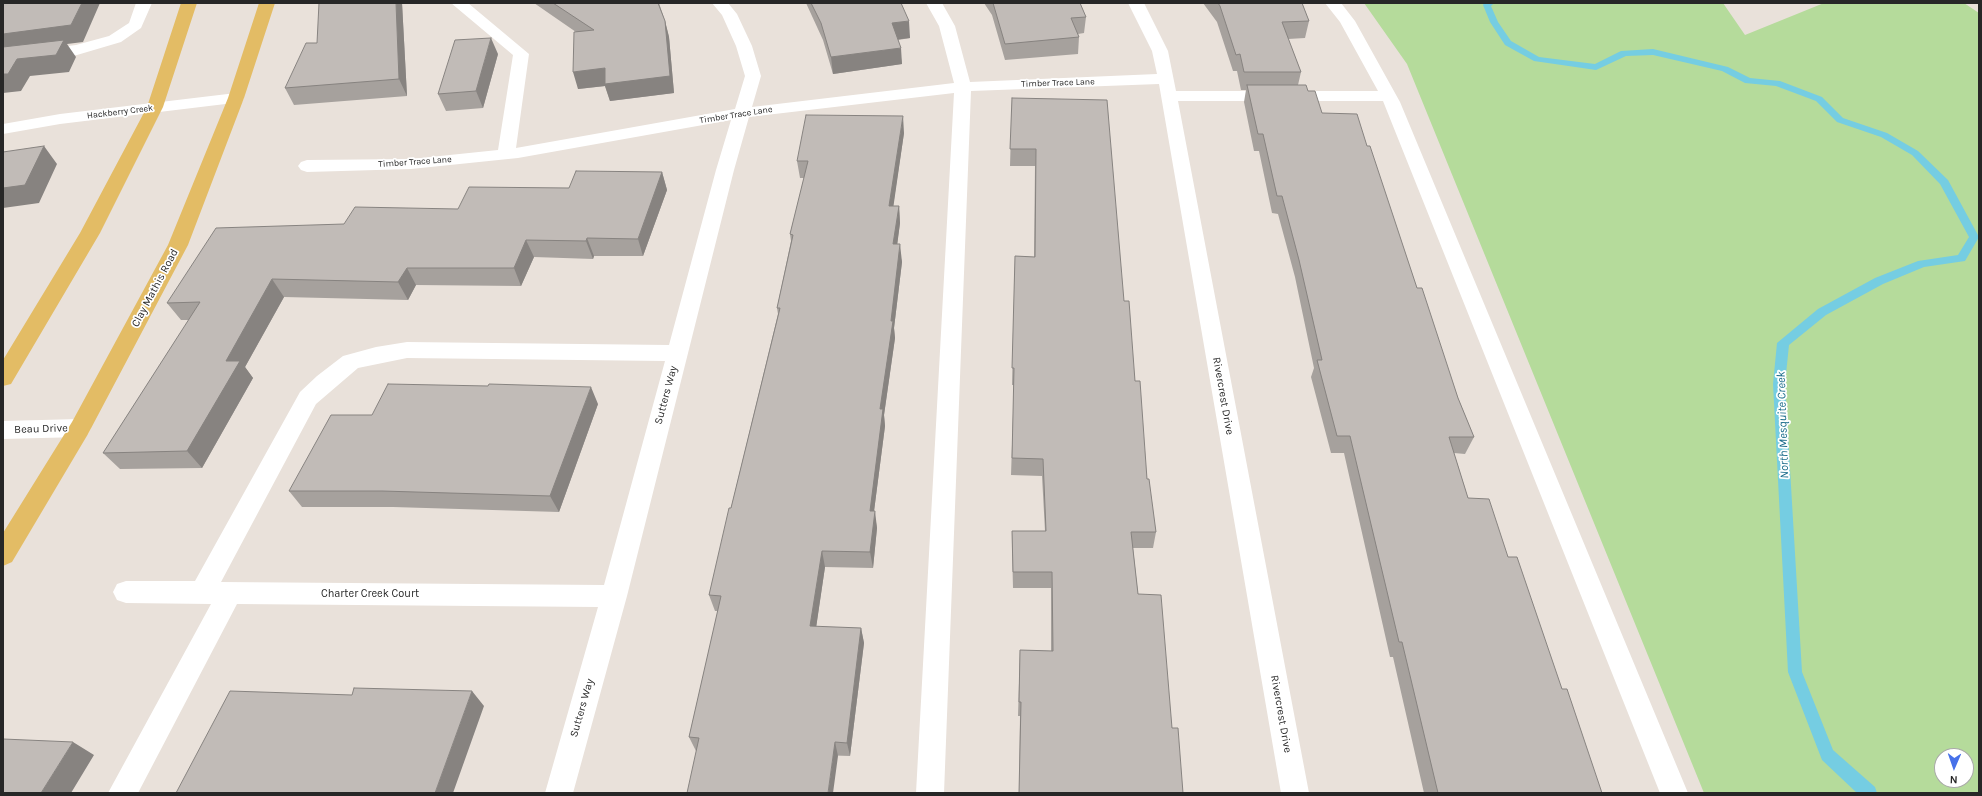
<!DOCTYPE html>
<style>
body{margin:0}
#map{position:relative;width:1982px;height:796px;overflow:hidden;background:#e9e1da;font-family:Karla,sans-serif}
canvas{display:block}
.frame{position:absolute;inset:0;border:4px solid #272727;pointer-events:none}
.north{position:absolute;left:1934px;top:748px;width:40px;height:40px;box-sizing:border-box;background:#fff;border:1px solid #a9a9a9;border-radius:50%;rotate:182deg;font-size:11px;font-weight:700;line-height:16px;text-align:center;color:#272727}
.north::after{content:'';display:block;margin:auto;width:14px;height:18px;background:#4771e9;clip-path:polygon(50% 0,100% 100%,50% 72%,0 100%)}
</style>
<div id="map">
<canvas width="1982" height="796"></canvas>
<div class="frame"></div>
<div class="north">N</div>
</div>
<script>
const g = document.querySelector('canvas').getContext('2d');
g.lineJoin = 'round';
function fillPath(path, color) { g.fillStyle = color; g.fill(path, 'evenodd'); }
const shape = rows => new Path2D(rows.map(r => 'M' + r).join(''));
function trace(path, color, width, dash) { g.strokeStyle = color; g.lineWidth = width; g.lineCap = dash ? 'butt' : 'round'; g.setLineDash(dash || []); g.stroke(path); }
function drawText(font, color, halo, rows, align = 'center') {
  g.font = font + ' Karla,sans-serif'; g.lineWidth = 3.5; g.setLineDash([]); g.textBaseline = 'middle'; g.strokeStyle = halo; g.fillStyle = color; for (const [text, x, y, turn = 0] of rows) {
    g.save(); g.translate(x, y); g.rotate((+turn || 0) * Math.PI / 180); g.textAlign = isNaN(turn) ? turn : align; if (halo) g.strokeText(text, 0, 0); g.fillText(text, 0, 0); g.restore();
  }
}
fillPath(shape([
 [1364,3,1723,3,1745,35,1824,3,1964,3,1979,13,1979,793,1704,793,1407,64],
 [1942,756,1966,756,1966,780,1942,780]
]), '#b5db9b');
fillPath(shape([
 [1484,3,1494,3,1491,6,1498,22,1511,41,1539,57,1595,64,1621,51,1653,49,1728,67,1750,78,1780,81,1822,97,1843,118,1887,133,1918,151,1948,180,1979,237,1965,261,1924,267,1883,284,1826,315,1789,345,1785,384,1802,672,1833,750,1875,787,1877,793,1857,793,1822,760,1788,672,1773,384,1777,343,1818,309,1875,278,1918,261,1958,255,1969,237,1940,184,1912,155,1881,137,1837,122,1816,101,1776,86,1745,83,1722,71,1653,55,1626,56,1596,70,1534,61,1505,45,1490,22,1483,5,1484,3]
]), '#75cde2');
fillPath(shape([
 [136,3,152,3,141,28,121,42,77,55,3,64,3,54,76,45,109,36,129,23,136,3],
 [451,3,468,3,529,54,516,148,735,109,745,76,736,46,722,15,712,3,728,3,737,14,752,46,761,76,752,107,954,83,939,26,926,3,942,3,955,26,970,82,1157,74,1152,51,1128,3,1144,3,1168,51,1176,91,1378,91,1340,22,1325,3,1341,3,1355,21,1400,102,1688,793,1660,793,1383,101,1178,101,1309,793,1281,793,1159,84,971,91,944,793,916,793,954,93,749,117,734,170,627,596,573,793,545,793,598,607,237,604,138,793,108,793,211,604,126,603,117,600,113,592,117,584,126,581,195,581,300,392,317,376,343,356,376,347,407,342,669,345,716,170,731,120,518,158,411,169,307,172,301,170,298,166,301,162,307,160,411,159,498,150,513,55,451,3],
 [407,358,665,361,604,585,221,582,316,404,358,368,407,358],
 [236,93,242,94,244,98,242,102,60,124,3,134,3,124,60,114,236,93],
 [80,419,88,422,91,428,88,434,80,437,3,439,3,421,80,419]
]), '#fff');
fillPath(shape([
 [181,3,197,3,163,107,100,233,11,384,3,386,3,360,80,233,147,107,181,3],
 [259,3,275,3,244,98,188,245,88,434,12,562,3,566,3,533,72,422,168,245,228,98,259,3]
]), '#e3bc65');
fillPath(shape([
 [402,3,407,96,294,105,285,88,317,43],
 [534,3,659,3,665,21,669,37,674,93,610,101,605,86,578,89,576,32],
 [806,3,901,3,910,38,898,40,902,64,833,74,823,40],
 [984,3,1080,3,1086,17,1084,33,1078,34,1079,37,1078,54,1005,60,992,15],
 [1203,3,1302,3,1309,21,1305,38,1288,39,1301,72,1298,85,1308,91,1322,113,1367,146,1417,288,1458,398,1474,437,1465,454,1454,453,1468,498,1508,557,1562,689,1602,793,1424,793,1393,657,1390,657,1344,453,1331,453,1311,377,1314,368,1295,277,1278,214,1272,213,1259,151,1254,151,1244,102,1246,90,1241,90,1237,71,1233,71,1217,22],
 [498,54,483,108,446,111,438,94],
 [1012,98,1124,301,1135,381,1147,479,1156,532,1153,548,1133,548,1138,594,1172,728,1183,793,1019,793,1020,716,1018,716,1020,650,1051,651,1051,588,1013,588,1012,547,1012,531,1045,531,1042,476,1011,475,1014,385,1012,385,1015,256,1034,257,1035,166,1010,166],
 [904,133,893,206,899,206,900,223,897,244,902,262,894,328,895,338,884,415,885,426,874,511,877,528,873,568,825,567,816,627,861,628,864,643,850,756,696,751,689,737,718,611,715,611,709,595,731,508,778,314,777,308,791,241,790,234,804,178,800,178,797,161],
 [662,172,667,190,643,256,594,256,593,259,534,257,521,286,416,285,408,300,284,297,245,367,253,378,202,468,120,469,103,453,189,320,181,320,167,303,344,224,458,209,569,188],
 [598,404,559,512,393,507,302,507,289,491,372,415]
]), '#a6a19d');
fillPath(shape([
 [82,3,100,3,83,42,67,44,76,57,69,72,30,76,21,91,3,93,3,74,17,59,3,52,3,34],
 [396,3,402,3,407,96,399,79],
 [665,21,669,37,674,93,610,101,605,86,578,89,573,72,605,68],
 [909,21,910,38,893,40,892,23],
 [491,38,498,54,483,108,476,91],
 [901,48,902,64,833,74,831,57],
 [903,116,904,133,891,223,889,206],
 [44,146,57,164,39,203,3,208,3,188],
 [662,172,667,190,643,256,638,239],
 [899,206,900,223,895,262,893,244],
 [587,238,594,256,593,259,586,241],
 [526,240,534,257,521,286,514,268],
 [900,244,902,262,894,328,895,338,884,415,885,426,872,527,870,511,880,409],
 [407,268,416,285,408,300,398,282],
 [272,279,284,297,245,367,253,378,202,468,187,451,226,361],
 [591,387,598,404,559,512,550,496],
 [875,511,877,528,873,568,870,552],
 [822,551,825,567,814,642,810,626],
 [861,628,864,643,850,756,847,743],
 [472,691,484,706,453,793,435,793],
 [73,742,94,755,71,793,41,793],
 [835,742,838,756,833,793,828,793]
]), '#878380');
const building = shape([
 [3,3,82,3,71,25,3,34,3,3],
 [319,3,396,3,399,79,285,88,306,43,317,43,319,3],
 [553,3,658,3,665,21,670,76,605,84,605,68,573,72,574,32,594,30,553,3],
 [811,3,901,3,909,21,892,23,901,48,831,57,821,23,811,3],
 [993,3,1080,3,1086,17,1071,18,1079,37,1005,44,993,3],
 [1218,3,1302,3,1309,21,1282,22,1301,72,1244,72,1240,54,1236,55,1220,6,1218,3],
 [491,38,476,91,438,94,455,40,491,38],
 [64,40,56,55,17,59,8,74,3,74,3,47,64,40],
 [1247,85,1306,85,1308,91,1315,91,1322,113,1357,114,1367,146,1370,146,1417,288,1422,288,1458,398,1474,437,1449,437,1468,498,1489,499,1508,557,1517,557,1562,689,1567,689,1602,793,1438,793,1402,642,1399,642,1350,436,1337,436,1317,360,1322,360,1299,260,1282,196,1277,196,1263,134,1258,134,1247,85],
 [1012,98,1107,100,1124,301,1129,301,1135,381,1140,381,1147,479,1149,479,1156,532,1131,532,1138,594,1161,595,1172,728,1178,728,1183,793,1019,793,1021,702,1019,702,1020,650,1053,651,1052,572,1013,572,1012,531,1046,531,1043,459,1012,458,1014,368,1012,368,1015,256,1035,257,1036,149,1010,149,1012,98],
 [806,115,903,116,889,206,899,206,893,244,900,244,891,321,893,321,880,409,883,409,870,511,875,511,870,552,822,551,810,626,861,628,847,743,835,742,828,793,687,793,699,738,689,737,721,596,709,595,729,508,731,508,780,308,777,308,793,235,790,234,808,161,797,161,806,115],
 [44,146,25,185,3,188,3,152,44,146],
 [576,171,662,172,638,239,587,238,586,241,526,240,514,268,407,268,398,282,272,279,226,361,240,361,187,451,103,453,200,302,167,303,216,228,344,224,355,207,458,209,469,187,569,188,576,171],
 [388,384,488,386,489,384,591,387,550,496,382,491,289,491,331,415,372,415,388,384],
 [354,688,472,691,435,793,176,793,230,691,352,695,354,688],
 [3,739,73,742,41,793,3,793,3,739]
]);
fillPath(building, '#c1bbb7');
trace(building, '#878380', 1);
drawText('9px', '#272727', '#fff', [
 ["Timber Trace Lane",1058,83,-2],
 ["Hackberry Creek",120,112,-7],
 ["Timber Trace Lane",736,115,-9],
 ["Timber Trace Lane",415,162,-4]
]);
drawText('11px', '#272727', '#fff', [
 ["Clay Mathis Road",155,288,-62],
 ["Sutters Way",666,395,-75],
 ["Rivercrest Drive",1223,396,80],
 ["Beau Drive",41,429,-2],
 ["Charter Creek Court",370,594],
 ["Sutters Way",582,708,-74],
 ["Rivercrest Drive",1281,714,80]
]);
drawText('italic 12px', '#196b8a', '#fff', [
 ["North Mesquite Creek",1783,425,-92]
]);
</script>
